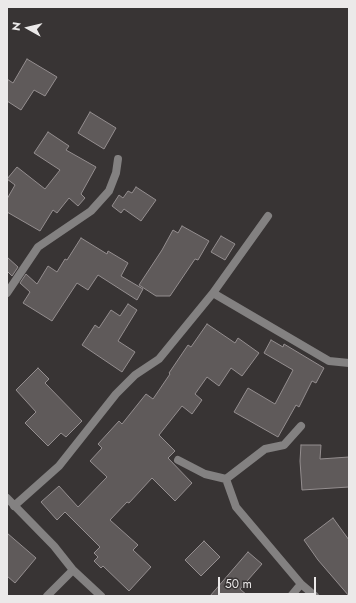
<!DOCTYPE html>
<style>
body{margin:0}
#map{position:relative;width:356px;height:603px;overflow:hidden;background:#383434;font-family:Jost,sans-serif}
canvas{display:block}
.frame{position:absolute;inset:0;border:8px solid #ebe9e9;pointer-events:none}
.north{position:absolute;left:8px;top:8px;width:40px;height:40px;-webkit-text-stroke:3px #383434;paint-order:stroke;rotate:278deg;font-size:11px;font-weight:700;line-height:16px;text-align:center;color:#ebe9e9}
.north::after{content:'';display:block;margin:auto;width:14px;height:18px;background:#ebe9e9;clip-path:polygon(50% 0,100% 100%,50% 72%,0 100%)}
.scale{position:absolute;left:218px;top:577px;width:98px;height:18px;box-sizing:border-box;border:2px solid #ebe9e9;border-top:0;padding-left:5px;font-size:12px;line-height:14px;white-space:nowrap;color:#ebe9e9;-webkit-text-stroke:3px #383434;paint-order:stroke}
</style>
<div id="map">
<canvas width="356" height="603"></canvas>
<div class="frame"></div>
<div class="north">N</div>
<div class="scale">50 m</div>
</div>
<script>
const g = document.querySelector('canvas').getContext('2d');
g.lineJoin = 'round';
function fillPath(path, color) { g.fillStyle = color; g.fill(path, 'evenodd'); }
const shape = rows => new Path2D(rows.map(r => 'M' + r).join(''));
function trace(path, color, width, dash) { g.strokeStyle = color; g.lineWidth = width; g.lineCap = dash ? 'butt' : 'round'; g.setLineDash(dash || []); g.stroke(path); }
const building = shape([
 [27,59,57,77,45,96,34,90,21,110,7,101,7,79,13,83,27,59],
 [90,112,116,128,104,149,78,133,90,112],
 [48,132,69,146,66,150,96,167,81,194,85,198,78,206,69,198,57,213,53,210,40,231,7,212,7,199,15,185,7,179,17,167,45,189,60,170,34,153,48,132],
 [136,187,156,200,141,221,124,209,121,213,112,206,119,195,123,198,128,191,132,193,136,187],
 [182,226,209,241,198,260,195,259,170,296,156,296,139,285,162,250,173,230,178,233,182,226],
 [221,236,235,244,225,260,211,252,221,236],
 [81,238,107,254,108,251,128,263,121,276,143,289,137,300,98,275,88,290,77,283,52,321,23,303,30,292,20,283,26,274,37,284,48,266,57,272,65,259,67,260,81,238],
 [7,257,18,267,12,276,7,271,7,257],
 [128,304,137,310,118,341,135,352,122,372,82,345,95,325,99,328,111,310,120,316,128,304],
 [207,324,235,343,238,338,259,353,242,376,231,368,219,386,207,377,195,394,202,400,192,414,182,406,159,435,175,451,168,458,192,483,175,501,152,478,129,503,127,502,110,520,138,545,133,550,151,567,129,591,103,566,101,568,94,561,98,557,94,553,100,547,65,512,57,520,41,502,59,486,78,507,107,477,90,461,102,448,98,444,119,421,122,424,146,394,153,399,170,374,169,373,188,345,191,347,207,324],
 [271,340,283,347,284,344,324,368,316,383,312,381,299,407,296,405,278,437,234,412,248,388,275,404,293,370,264,353,271,340],
 [38,368,49,379,45,383,82,421,66,437,61,433,48,446,25,423,36,412,16,390,38,368],
 [301,445,321,445,320,459,349,457,349,487,302,490,300,461,301,445],
 [333,518,349,540,349,596,318,560,304,540,333,518],
 [7,533,36,558,15,583,7,576,7,533],
 [204,541,220,557,201,576,185,560,204,541],
 [248,552,262,564,240,589,248,596,210,596,248,552]
]);
fillPath(building, '#5f5a5a');
trace(building, '#948e8f', 1);
trace(shape([
 [7,293,38,247,91,211,109,191,116,173,118,159],
 [213,293,268,216],
 [178,460,205,474,226,479,236,507,301,584],
 [226,479,265,449,284,445,301,426],
 [7,498,54,546,73,570,101,596],
 [14,506,59,466,116,394,135,375,159,359,213,293,329,361,349,363],
 [47,596,73,570],
 [291,596,301,584,315,596]
]), '#838181', 8);
</script>
